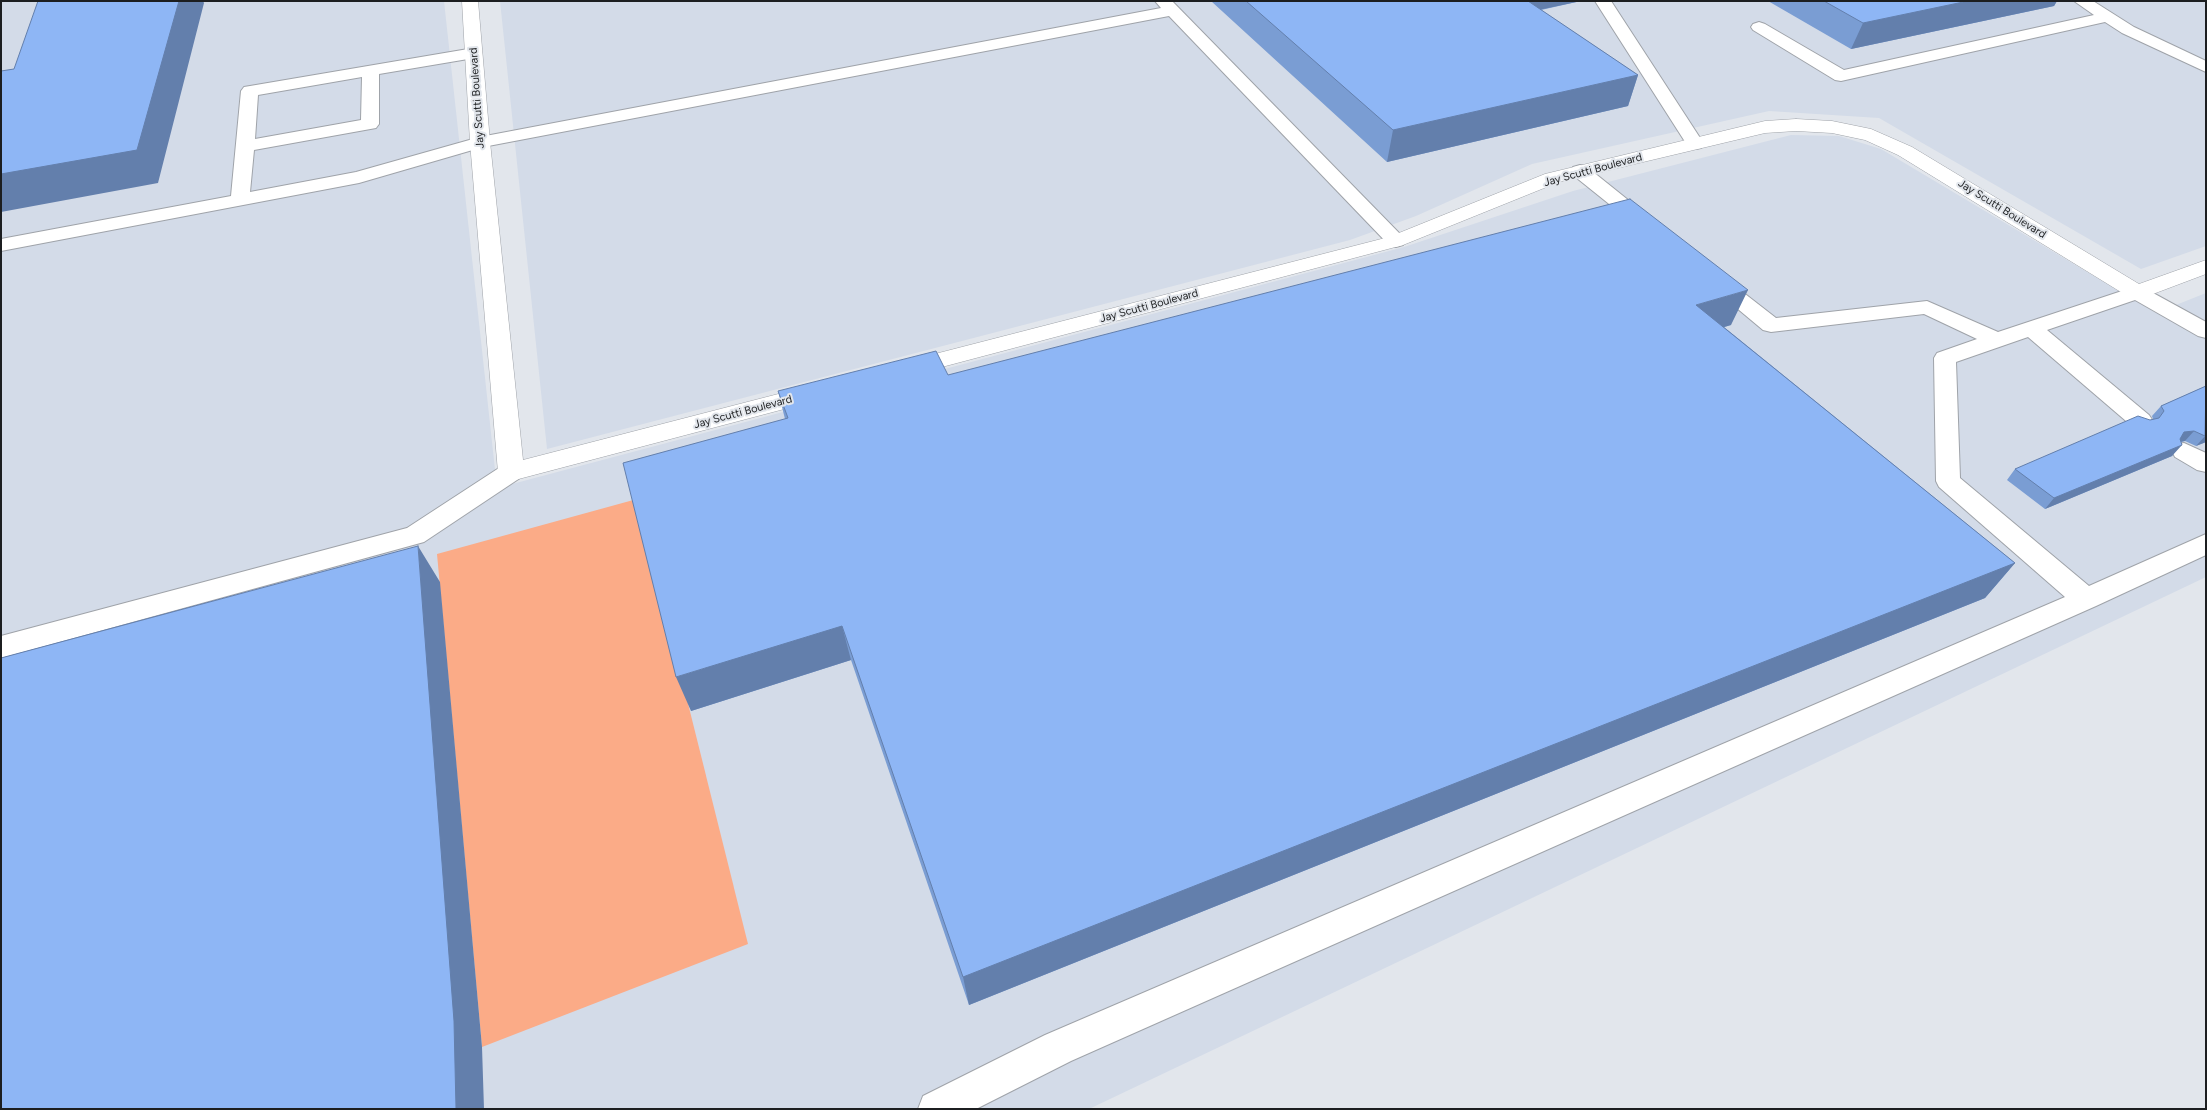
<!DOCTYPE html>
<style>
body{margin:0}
#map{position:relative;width:2207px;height:1110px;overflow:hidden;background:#e2e6ec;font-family:Figtree,sans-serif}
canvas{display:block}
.frame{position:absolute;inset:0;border:2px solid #1c1e20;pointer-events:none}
</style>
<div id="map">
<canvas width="2207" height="1110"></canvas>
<div class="frame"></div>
</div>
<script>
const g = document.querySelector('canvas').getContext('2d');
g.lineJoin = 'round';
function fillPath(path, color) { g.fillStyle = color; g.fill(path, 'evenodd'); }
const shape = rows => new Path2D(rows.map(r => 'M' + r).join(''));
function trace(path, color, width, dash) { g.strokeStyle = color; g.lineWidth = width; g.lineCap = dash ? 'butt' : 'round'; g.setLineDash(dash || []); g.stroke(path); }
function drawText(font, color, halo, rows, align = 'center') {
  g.font = font + ' Figtree,sans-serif'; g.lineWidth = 4; g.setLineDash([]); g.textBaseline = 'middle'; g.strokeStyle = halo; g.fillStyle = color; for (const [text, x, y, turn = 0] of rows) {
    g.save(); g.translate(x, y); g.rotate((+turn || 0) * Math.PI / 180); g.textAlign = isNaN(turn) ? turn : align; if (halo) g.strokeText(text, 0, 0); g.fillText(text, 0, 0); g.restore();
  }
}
fillPath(shape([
 [1,1,444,1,497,488,1404,247,1573,191,1791,135,1839,136,1881,149,2156,313,2206,293,2206,577,1089,1109,1,1109],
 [500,1,2206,1,2206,246,2141,269,1879,118,1769,111,1532,164,1416,216,1350,240,547,449]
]), '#d3dbe8');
fillPath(shape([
 [637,499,748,944,482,1047,437,554]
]), '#fbab87');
const lane = shape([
 [1155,1,1172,1,1403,237,1406,241,1403,245,1396,247,1389,245,1169,16,483,147,359,183,1,251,1,239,231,196,241,91,244,87,250,86,474,48,480,50,482,53,480,56,474,58,379,74,379,124,376,128,254,150,250,192,356,172,480,137,1161,8,1155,1],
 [362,77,361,120,255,139,258,95,362,77],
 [1595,1,1611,1,1704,144,1701,148,1695,149,1689,148,1595,1],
 [2074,1,2093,1,2134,27,2206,61,2206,72,2122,33,2105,22,1841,81,1835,80,1753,30,1751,27,1753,24,1759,22,1765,24,1844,70,2094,15,2074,1],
 [1580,165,1587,167,1653,220,1656,224,1653,228,1646,230,1639,228,1573,175,1571,171,1573,167,1580,165],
 [1715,274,1722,276,1776,318,1927,301,1998,332,2137,286,2144,288,2206,322,2206,338,2198,336,2135,300,2047,330,2149,415,2153,421,2149,427,2141,429,2133,427,2028,337,1956,362,1960,478,2089,586,2206,534,2206,555,2096,606,1071,1061,976,1109,918,1109,923,1096,1045,1035,2065,597,1939,487,1936,481,1934,358,1937,353,1977,339,1924,314,1771,332,1763,330,1708,284,1705,280,1708,276,1715,274],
 [2184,443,2206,453,2206,472,2197,470,2175,457,2172,451,2175,445,2184,443],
 [511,463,520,466,523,472,520,478,424,542,1,658,1,636,407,528,502,466,511,463]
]);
const street = shape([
 [462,1,478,1,490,142,523,460,817,384,826,386,829,392,826,398,511,481,502,478,498,472,470,142,462,1],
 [1796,119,1832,121,1871,129,1912,147,2139,284,2206,260,2206,274,2145,297,2137,299,2129,297,1898,155,1865,140,1832,133,1796,131,1765,133,1559,182,1403,245,904,377,896,374,892,369,896,364,1389,237,1545,174,1765,121,1796,119]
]);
trace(lane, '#9fa3a9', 2);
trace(street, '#9fa3a9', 1);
fillPath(lane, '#fff');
fillPath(street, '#fff');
fillPath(shape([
 [1211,1,1581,1,1541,10,1638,75,1628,106,1387,162],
 [1768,1,2057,1,2054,6,1851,49],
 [1731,325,1724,327,2015,563,1985,598,969,1005,851,660,691,711,785,419,778,391,948,375],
 [2206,386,2206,442,2196,446,2185,441,2181,442,2172,456,2045,509,2007,480,2015,469,2153,419,2152,416,2161,406]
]), '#7a9dd3');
fillPath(shape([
 [179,1,203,1,204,3,158,183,1,212,1,174],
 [1505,1,1581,1,1501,18],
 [1968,1,2057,1,2054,6,1851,49,1863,23],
 [1638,75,1628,106,1387,162,1393,130],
 [1748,290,1731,325,1680,340,1696,305],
 [2194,431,2185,441,2175,443,2184,432],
 [2206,435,2206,442,2196,446],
 [2182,445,2172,456,2045,509,2054,498],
 [418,546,440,582,482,1047,484,1109,456,1109],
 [2015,563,1985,598,969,1005,963,977],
 [842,626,851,660,691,711,676,677]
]), '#637fac');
const building = shape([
 [38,1,179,1,137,150,1,174,1,71,14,69,38,1],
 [1246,1,1528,1,1638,75,1393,130,1246,1],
 [1824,1,1968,1,1863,23,1824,1],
 [1630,199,1748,290,1696,305,2015,563,963,977,842,626,676,677,623,463,788,418,778,391,936,351,948,375,1630,199],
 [2206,386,2205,436,2194,431,2184,432,2180,439,2182,445,2054,498,2015,469,2138,416,2150,420,2159,418,2164,411,2161,406,2206,386],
 [418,546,454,1021,456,1109,1,1109,1,658,418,546]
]);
fillPath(building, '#8eb6f5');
trace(building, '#637fac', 1);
drawText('11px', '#1c1e20', '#e2e6ec', [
 ["Jay Scutti Boulevard",477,98,-94],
 ["Jay Scutti Boulevard",1593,170,-15],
 ["Jay Scutti Boulevard",2002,209,32],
 ["Jay Scutti Boulevard",1149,306,-15],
 ["Jay Scutti Boulevard",743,412,-15]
]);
</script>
